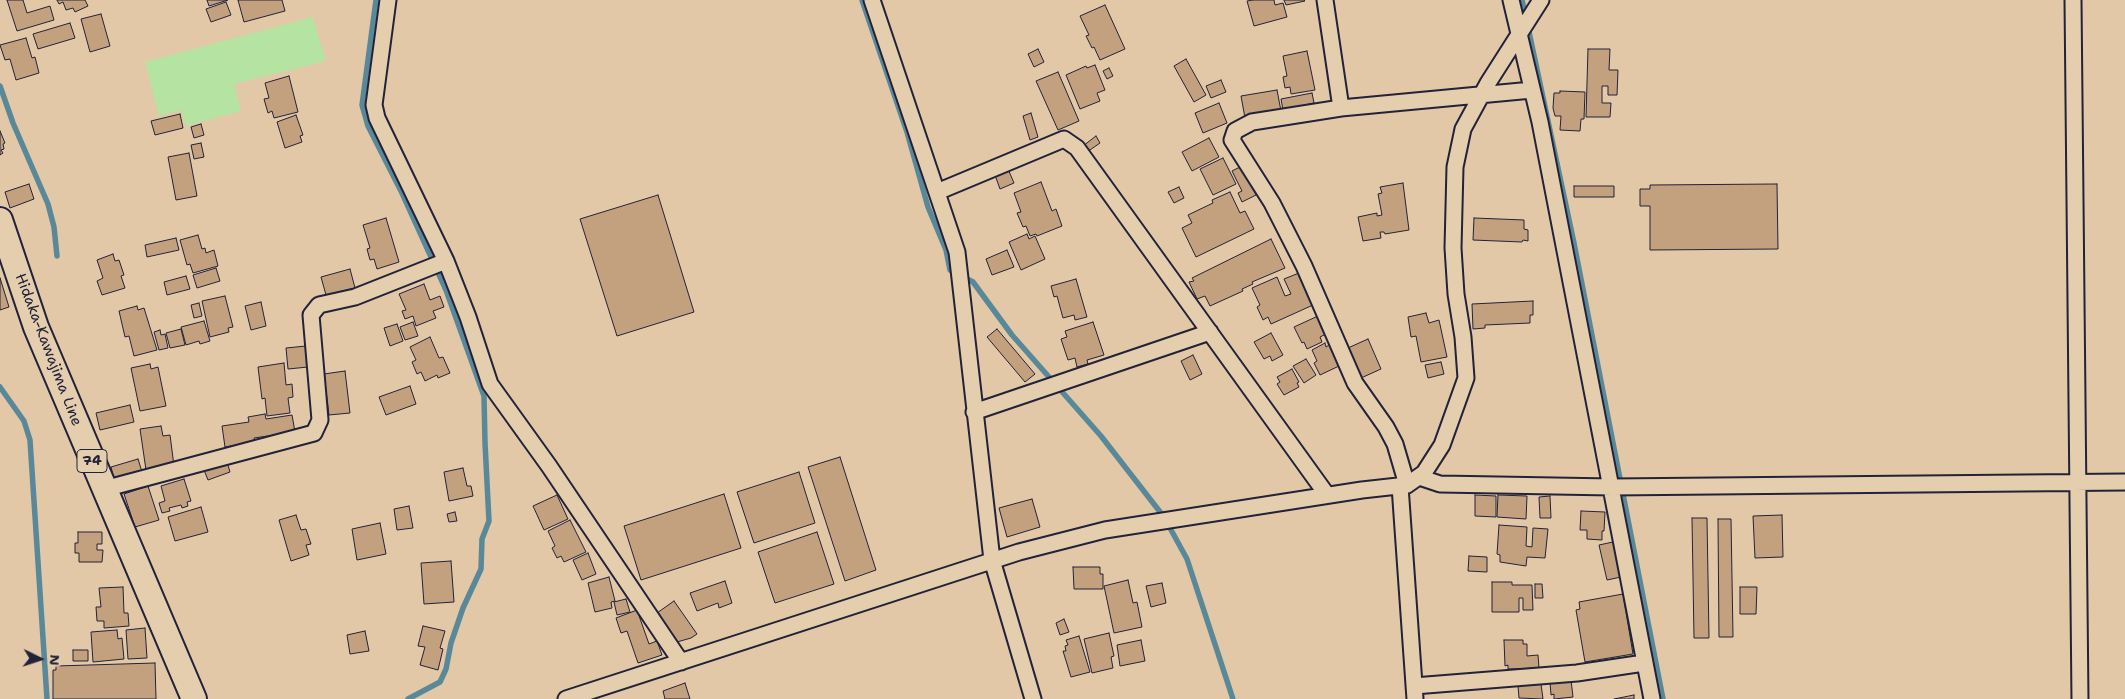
<!DOCTYPE html>
<style>
body{margin:0}
#map{position:relative;width:2125px;height:699px;overflow:hidden;background:#e2c8a6;font-family:"Shantell Sans",sans-serif}
canvas{display:block}
.north{position:absolute;left:15px;top:634px;width:50px;height:50px;-webkit-text-stroke:4px #e5ceae;paint-order:stroke;rotate:94deg;font-size:14px;font-weight:700;line-height:20px;text-align:center;color:#22223b}
.north::after{content:'';display:block;margin:auto;width:18px;height:22px;background:#22223b;clip-path:polygon(50% 0,100% 100%,50% 72%,0 100%)}
</style>
<div id="map">
<canvas width="2125" height="699"></canvas>
<div class="north">N</div>
</div>
<script>
const g = document.querySelector('canvas').getContext('2d');
g.lineJoin = 'round';
function fillPath(path, color) { g.fillStyle = color; g.fill(path, 'evenodd'); }
const shape = rows => new Path2D(rows.map(r => 'M' + r).join(''));
function trace(path, color, width, dash) { g.strokeStyle = color; g.lineWidth = width; g.lineCap = dash ? 'butt' : 'round'; g.setLineDash(dash || []); g.stroke(path); }
function drawText(font, color, halo, rows, align = 'center') {
  g.font = font + ' "Shantell Sans",sans-serif'; g.lineWidth = 4; g.setLineDash([]); g.textBaseline = 'middle'; g.strokeStyle = halo; g.fillStyle = color; for (const [text, x, y, turn = 0] of rows) {
    g.save(); g.translate(x, y); g.rotate((+turn || 0) * Math.PI / 180); g.textAlign = isNaN(turn) ? turn : align; if (halo) g.strokeText(text, 0, 0); g.fillText(text, 0, 0); g.restore();
  }
}
fillPath(shape([
 [313,17,326,61,234,84,241,111,186,126,181,110,159,116,145,62]
]), '#b5e3a2');
trace(shape([
 [376,0,362,105,368,126,402,193,446,290,484,396,485,443,489,521,482,539,481,569,463,608,451,643,446,669,440,682,408,699],
 [862,0,907,132,928,207,946,250,950,270,973,282,1012,335,1101,436,1164,517,1187,559,1233,699],
 [1522,0,1526,17],
 [1528,27,1574,243,1663,699],
 [0,86,13,123,48,204,54,227,57,256],
 [0,387,24,421,30,440,47,699]
]), '#598999', 5.5);
const building = shape([
 [7,0,23,0,27,13,50,6,54,20,17,31,7,0],
 [57,0,85,0,88,6,75,12,73,8,66,10,63,2,59,4,57,0],
 [207,0,228,0,209,6,207,0],
 [238,0,282,0,285,11,244,22,238,0],
 [1253,0,1274,0,1275,5,1283,3,1287,17,1254,26,1247,1,1253,0],
 [1284,0,1304,0,1305,1,1286,5,1284,0],
 [226,2,231,15,211,22,206,9,226,2],
 [1105,5,1125,49,1100,60,1094,47,1092,48,1086,36,1089,35,1080,16,1105,5],
 [101,14,110,46,90,52,81,19,101,14],
 [70,23,75,38,38,49,33,34,70,23],
 [26,38,32,58,35,57,39,73,16,80,10,59,5,60,0,45,26,38],
 [1038,49,1044,62,1034,67,1028,54,1038,49],
 [1588,49,1610,49,1609,70,1618,70,1617,95,1608,95,1608,86,1602,86,1602,103,1611,103,1610,117,1586,117,1588,49],
 [1307,51,1315,90,1291,94,1290,87,1285,88,1283,77,1287,76,1283,56,1307,51],
 [1186,59,1206,95,1194,102,1174,66,1186,59],
 [1095,65,1105,90,1097,93,1100,101,1080,109,1066,75,1086,66,1087,68,1095,65],
 [1109,68,1113,76,1107,79,1103,71,1109,68],
 [1058,72,1079,121,1058,130,1036,81,1058,72],
 [289,76,298,112,274,118,272,111,268,113,264,99,269,98,265,83,289,76],
 [1221,80,1226,92,1211,98,1206,86,1221,80],
 [1277,90,1281,111,1245,118,1241,96,1277,90],
 [1560,91,1585,92,1584,119,1581,119,1580,131,1560,130,1561,116,1555,116,1553,108,1554,93,1560,93,1560,91],
 [1312,93,1314,103,1283,110,1281,99,1312,93],
 [1219,103,1227,123,1203,133,1195,113,1219,103],
 [1031,113,1038,137,1030,140,1023,116,1031,113],
 [180,114,183,128,155,135,151,121,180,114],
 [296,115,303,135,300,136,302,142,285,148,277,122,296,115],
 [201,124,204,135,194,138,191,127,201,124],
 [0,131,5,143,3,144,4,149,1,150,3,153,0,155,0,131],
 [1096,136,1100,143,1087,152,1083,146,1096,136],
 [1209,138,1219,157,1192,171,1182,152,1209,138],
 [201,143,204,157,194,159,191,145,201,143],
 [189,153,197,196,176,200,168,157,189,153],
 [1223,158,1236,184,1213,195,1200,169,1223,158],
 [1242,166,1256,195,1242,202,1238,193,1242,191,1232,171,1242,166],
 [1008,169,1014,183,1000,189,995,175,1008,169],
 [1041,182,1052,211,1056,209,1062,226,1037,236,1036,234,1030,236,1026,226,1023,227,1017,213,1021,212,1014,193,1041,182],
 [1403,183,1409,230,1385,234,1384,232,1380,232,1381,238,1363,241,1358,217,1377,213,1377,216,1382,215,1378,194,1382,193,1380,187,1403,183],
 [29,184,34,199,10,208,5,192,29,184],
 [1777,184,1778,249,1650,250,1650,206,1640,206,1640,189,1650,189,1650,185,1777,184],
 [1574,186,1614,186,1614,197,1574,197,1574,186],
 [1179,187,1184,198,1174,203,1168,192,1179,187],
 [1230,192,1240,213,1245,211,1254,229,1196,257,1182,228,1192,223,1188,215,1213,203,1212,200,1230,192],
 [658,195,694,312,617,336,580,219,658,195],
 [386,218,399,262,377,269,374,259,370,260,367,249,370,248,363,225,386,218],
 [1474,218,1524,220,1524,229,1528,230,1528,241,1523,240,1522,242,1473,240,1474,218],
 [1027,234,1029,239,1035,236,1045,259,1021,270,1009,242,1027,234],
 [198,235,202,249,205,248,206,253,214,250,218,266,193,273,190,264,187,265,180,240,198,235],
 [176,238,179,250,147,257,145,245,176,238],
 [1271,239,1285,268,1252,282,1253,284,1242,289,1243,291,1210,306,1205,296,1197,299,1189,282,1194,281,1192,278,1271,239],
 [1007,250,1014,267,992,275,986,259,1007,250],
 [113,254,115,261,119,260,124,275,121,276,125,288,102,295,97,281,103,278,97,260,113,254],
 [216,268,220,281,197,288,193,275,216,268],
 [350,269,355,288,326,295,321,277,350,269],
 [1299,273,1313,305,1271,324,1268,317,1263,320,1257,307,1260,305,1252,288,1277,277,1285,296,1291,294,1284,279,1299,273],
 [186,276,190,289,167,295,164,282,186,276],
 [0,278,9,307,0,310,0,278],
 [1076,279,1087,317,1075,320,1074,315,1063,318,1057,296,1054,297,1051,286,1076,279],
 [424,284,430,300,440,296,444,307,433,311,436,318,416,326,413,316,405,319,402,311,406,310,399,294,424,284],
 [225,296,233,327,228,328,229,332,210,337,202,301,225,296],
 [1533,301,1533,315,1530,315,1530,323,1485,325,1485,328,1473,329,1472,304,1533,301],
 [261,302,266,326,251,330,245,306,261,302],
 [199,303,202,316,194,318,191,305,199,303],
 [137,306,138,310,144,308,157,350,134,356,129,336,125,337,119,311,137,306],
 [1426,313,1429,323,1439,320,1447,357,1421,362,1416,336,1411,337,1408,317,1426,313],
 [1318,316,1326,334,1320,337,1322,342,1307,349,1304,342,1302,343,1294,327,1318,316],
 [204,321,210,341,200,344,199,341,186,345,181,327,204,321],
 [413,322,418,336,405,340,400,327,413,322],
 [1093,322,1104,355,1087,360,1088,364,1077,367,1075,358,1068,360,1061,339,1067,337,1065,331,1093,322],
 [397,324,403,341,390,346,384,328,397,324],
 [181,329,185,345,170,348,166,333,181,329],
 [997,329,1035,374,1025,382,987,337,997,329],
 [160,330,161,335,165,334,168,348,159,350,154,332,160,330],
 [1271,333,1283,355,1272,361,1270,356,1264,359,1254,342,1271,333],
 [430,337,439,358,443,357,450,373,438,378,437,375,425,381,421,372,417,374,412,362,416,360,410,347,430,337],
 [1368,339,1381,369,1361,378,1348,348,1368,339],
 [1325,343,1326,347,1329,345,1339,366,1320,375,1314,363,1317,361,1312,350,1325,343],
 [306,346,308,367,288,369,286,348,306,346],
 [1193,355,1202,374,1190,380,1181,361,1193,355],
 [1306,359,1316,375,1304,383,1293,366,1306,359],
 [1441,362,1444,374,1428,378,1425,365,1441,362],
 [284,363,286,385,292,384,293,397,288,398,290,413,267,416,265,398,262,399,258,367,284,363],
 [150,364,151,369,158,367,166,406,140,411,131,368,150,364],
 [1292,369,1299,382,1297,383,1299,387,1284,395,1277,384,1280,382,1277,377,1292,369],
 [345,371,350,413,329,415,324,374,345,371],
 [410,386,416,404,386,415,379,397,410,386],
 [130,405,134,422,100,430,96,413,130,405],
 [265,414,266,419,292,415,295,432,254,438,255,442,225,447,222,426,249,422,248,417,265,414],
 [161,426,163,436,170,435,174,466,146,470,140,429,161,426],
 [840,457,876,570,845,581,808,467,840,457],
 [138,459,143,475,115,483,111,467,138,459],
 [227,462,230,472,208,480,204,470,227,462],
 [463,468,467,486,471,486,473,496,449,501,444,472,463,468],
 [799,472,815,523,754,543,737,492,799,472],
 [184,479,191,501,187,502,188,506,182,508,181,505,169,508,170,511,162,513,159,503,165,501,161,486,184,479],
 [148,486,159,520,135,527,124,494,148,486],
 [724,494,741,548,641,580,624,526,724,494],
 [557,495,568,519,544,530,533,506,557,495],
 [1475,495,1496,496,1496,517,1475,516,1475,495],
 [1498,495,1527,496,1526,519,1497,517,1498,495],
 [1550,496,1551,518,1540,518,1539,497,1550,496],
 [1032,499,1040,527,1007,537,999,508,1032,499],
 [409,506,413,528,397,530,394,509,409,506],
 [201,507,208,532,175,541,168,517,201,507],
 [1581,511,1605,512,1604,531,1602,531,1602,540,1587,539,1587,530,1580,530,1581,511],
 [455,512,457,521,449,522,447,514,455,512],
 [296,515,301,530,306,529,311,544,306,545,309,555,291,561,279,520,296,515],
 [1782,515,1783,557,1755,558,1753,516,1782,515],
 [1692,518,1707,518,1709,638,1694,638,1692,518],
 [1718,519,1731,519,1733,637,1719,637,1718,519],
 [570,520,586,552,564,562,561,556,557,558,552,548,555,546,548,531,570,520],
 [380,523,386,554,357,560,352,529,380,523],
 [1499,525,1527,527,1526,546,1532,547,1533,528,1548,529,1545,558,1527,557,1526,566,1500,562,1500,555,1497,554,1499,525],
 [78,532,102,532,102,544,97,544,97,550,103,550,102,562,79,562,79,553,75,553,75,543,78,543,78,532],
 [817,532,834,584,775,603,758,552,817,532],
 [1613,542,1621,577,1607,580,1599,545,1613,542],
 [588,553,596,574,582,580,573,560,588,553],
 [1469,556,1487,557,1487,572,1468,571,1469,556],
 [451,561,454,602,424,604,421,563,451,561],
 [1073,567,1100,567,1100,574,1103,574,1103,589,1074,589,1073,567],
 [609,577,615,601,611,602,612,608,595,612,588,583,609,577],
 [1128,580,1133,603,1137,602,1142,627,1114,633,1104,586,1128,580],
 [725,581,732,603,719,608,718,603,697,611,690,593,725,581],
 [1492,582,1512,582,1512,585,1532,585,1533,610,1523,610,1523,598,1519,598,1519,612,1492,612,1492,582],
 [1162,583,1166,603,1151,607,1146,586,1162,583],
 [1535,584,1542,584,1543,598,1535,598,1535,584],
 [123,587,124,613,128,613,129,626,104,628,104,621,97,621,96,607,101,607,99,588,123,587],
 [1740,587,1757,587,1756,614,1740,614,1740,587],
 [1623,594,1633,654,1585,662,1576,610,1580,609,1579,602,1623,594],
 [626,599,630,612,617,615,614,602,626,599],
 [674,601,697,634,691,638,677,642,657,613,674,601],
 [637,610,649,644,657,641,662,655,638,663,627,631,621,633,616,618,637,610],
 [1064,619,1069,632,1060,635,1056,623,1064,619],
 [423,626,445,631,440,648,443,649,438,670,420,665,425,647,418,646,423,626],
 [145,628,147,658,128,659,126,630,145,628],
 [117,630,118,639,122,638,124,659,93,662,91,632,117,630],
 [365,631,369,651,350,654,347,635,365,631],
 [1109,633,1114,656,1111,657,1113,668,1092,673,1084,639,1109,633],
 [1079,636,1090,672,1071,677,1063,651,1066,651,1065,646,1068,645,1066,640,1079,636],
 [1141,640,1145,661,1120,666,1117,645,1141,640],
 [1504,640,1523,640,1523,644,1527,644,1527,656,1538,655,1539,668,1508,669,1508,665,1505,666,1504,640],
 [73,650,88,650,88,661,73,661,73,650],
 [155,663,156,699,53,699,53,670,56,670,56,666,155,663],
 [1571,680,1573,697,1554,699,1554,694,1551,695,1550,682,1571,680],
 [685,683,690,699,665,699,663,691,685,683],
 [1541,684,1543,699,1519,698,1518,686,1541,684],
 [1634,695,1634,699,1614,699,1634,695]
]);
fillPath(building, '#c3a17e');
trace(building, '#22223b', 1);
const street = shape([
 [388,0,374,105,377,118,446,261,468,317,490,384,549,466,681,662],
 [872,0,957,252,992,560,1033,699],
 [1325,0,1341,108],
 [1511,0,1540,122,1652,699],
 [2073,0,2080,699],
 [937,192,1064,139,1077,148,1327,495],
 [974,412,1210,332],
 [1419,477,1440,484,1612,487,2125,482],
 [1407,485,1395,444,1386,427,1355,383,1304,266,1272,203,1232,140,1235,131,1252,122,1341,108,1532,90],
 [1400,486,1415,699],
 [104,489,314,433,320,420,311,315,319,305,355,297,446,261],
 [1414,686,1577,673,1644,663],
 [566,699,1019,552,1105,530,1362,490,1407,485,1424,473,1442,445,1466,378,1463,337,1456,294,1453,248,1455,167,1463,129,1488,83,1541,0]
]);
const primary = shape([
 [0,220,36,327,194,699]
]);
trace(street, '#22223b', 19);
trace(primary, '#22223b', 28);
trace(street, '#e5ceae', 15);
trace(primary, '#e5ceae', 24);
for (const [x, y, w] of [
 [92,461,30]
]) { const box = new Path2D(); box.roundRect(x - w / 2, y - 11.5, w, 23, 4); g.fillStyle = '#e5ceae'; g.fill(box); trace(box, '#22223b', 1); }
drawText('bold 14px', '#22223b', null, [
 ["74",92,461]
]);
drawText('15px', '#22223b', '#e5ceae', [
 ["Hidaka-Kawajima Line",48,350,69]
]);
</script>
